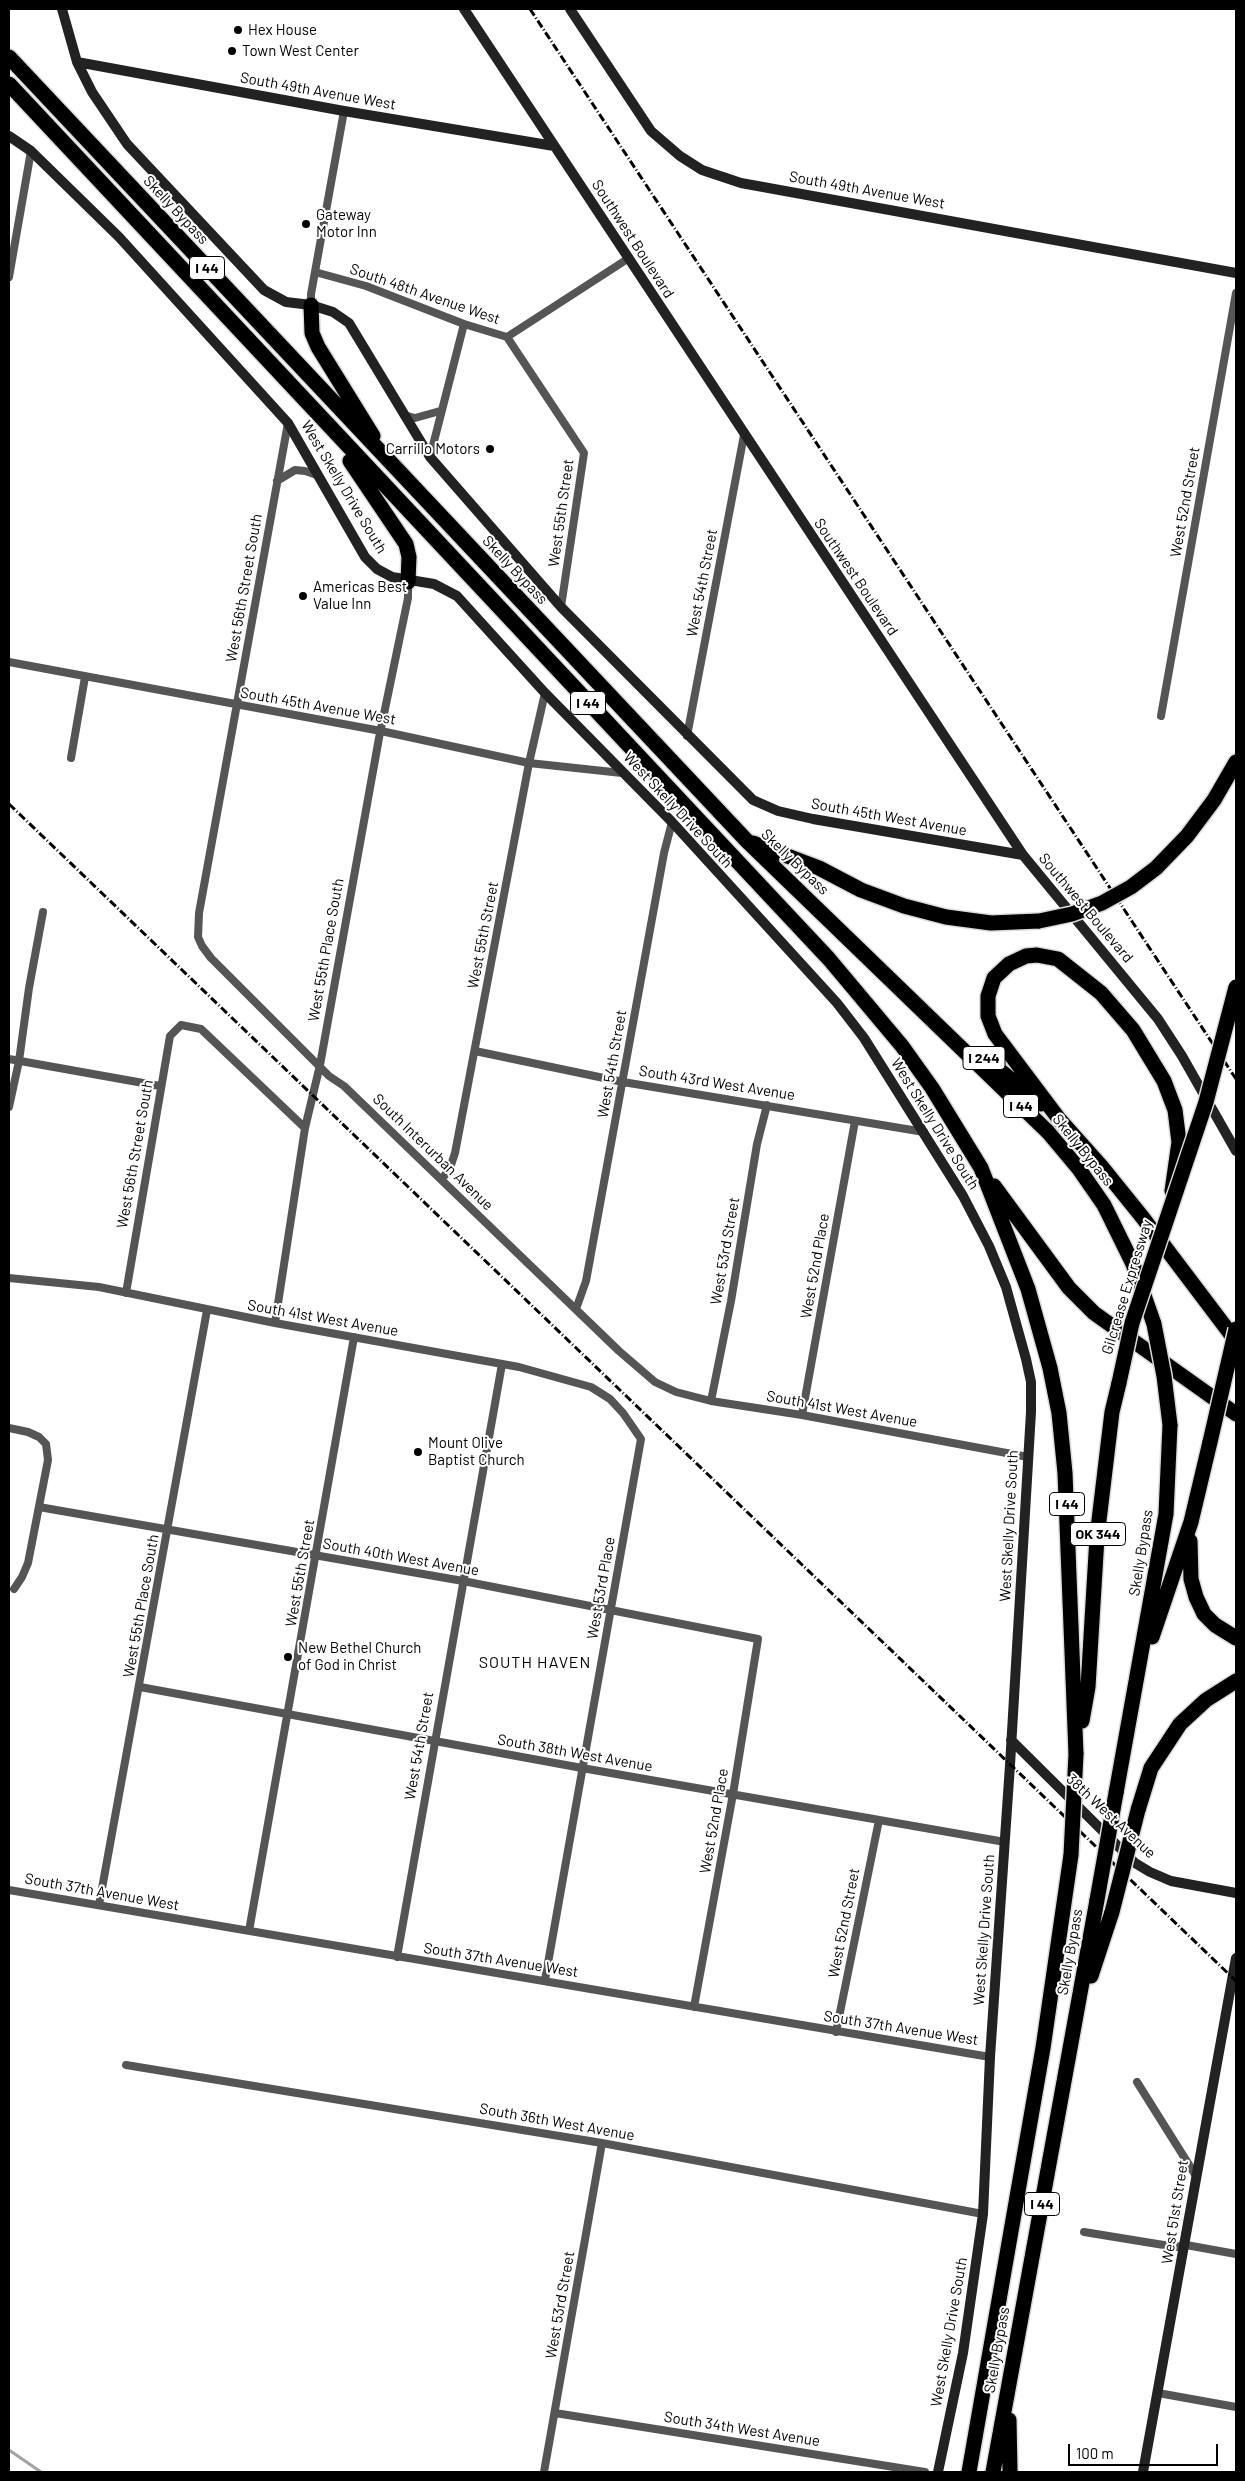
<!DOCTYPE html>
<style>
body{margin:0}
#map{position:relative;width:1245px;height:2481px;overflow:hidden;background:#fff;font-family:Barlow,sans-serif}
canvas{display:block}
.frame{position:absolute;inset:0;border:10px solid #000;pointer-events:none}
.scale{position:absolute;left:1068px;top:2444px;width:150px;height:22px;box-sizing:border-box;border:2px solid #000;border-top:0;padding-left:6px;font-size:15px;line-height:18px;white-space:nowrap;color:#000;-webkit-text-stroke:4px #fff;paint-order:stroke}
</style>
<div id="map">
<canvas width="1245" height="2481"></canvas>
<div class="frame"></div>
<div class="scale">100 m</div>
</div>
<script>
const g = document.querySelector('canvas').getContext('2d');
g.lineJoin = 'round';
const shape = rows => new Path2D(rows.map(r => 'M' + r).join(''));
function trace(path, color, width, dash) { g.strokeStyle = color; g.lineWidth = width; g.lineCap = dash ? 'butt' : 'round'; g.setLineDash(dash || []); g.stroke(path); }
function drawText(font, color, halo, rows, align = 'center') {
  g.font = font + ' Barlow,sans-serif'; g.lineWidth = 4; g.setLineDash([]); g.textBaseline = 'middle'; g.strokeStyle = halo; g.fillStyle = color; for (const [text, x, y, turn = 0] of rows) {
    g.save(); g.translate(x, y); g.rotate((+turn || 0) * Math.PI / 180); g.textAlign = isNaN(turn) ? turn : align; if (halo) g.strokeText(text, 0, 0); g.fillText(text, 0, 0); g.restore();
  }
}
trace(shape([
 [9,2450,41,2472]
]), '#a3a3a3', 3);
const highway = shape([
 [9,57,747,841,1048,1132,1079,1169,1104,1205,1133,1264,1154,1324],
 [9,84,829,959,902,1046,932,1088,981,1168,1028,1289,1050,1368,1059,1413,1065,1473,1076,1754],
 [311,305,312,333,318,347,373,436],
 [350,461,406,544,409,557,408,582],
 [753,843,819,868,861,890,904,906,946,917,991,923,1039,921],
 [1156,868,1187,836,1214,800,1236,762],
 [985,1058,1041,1104],
 [994,1186,1069,1288,1094,1313,1236,1414],
 [1172,1191,1179,1142,1175,1110,1164,1081,1133,1030,1101,993,1058,959,1037,955,1026,956,1009,964,994,978,988,996,988,1016,995,1034,1059,1119,1101,1166,1143,1218,1236,1341],
 [1190,1541,1191,1579,1196,1597,1204,1614,1215,1625,1236,1638],
 [1152,1637,1191,1522,1210,1442],
 [1082,1721,1088,1687,1097,1537,1112,1412,1119,1383],
 [1116,1793,1166,1514,1170,1425],
 [1138,1810,1151,1768,1180,1724,1206,1700,1236,1681],
 [1091,1976,1112,1912],
 [1009,2420,1010,2472],
 [969,2472,1043,2048,1071,1855],
 [993,2472,1097,1900]
]);
trace(highway, '#dbdbdb', 18);
trace(shape([
 [315,272,366,286,464,324,507,337,584,453,561,607],
 [9,277,31,151],
 [311,305,311,294,344,111],
 [507,337,629,258],
 [404,415,415,418,440,411],
 [288,423,199,913,198,937,202,946,211,958,329,1076,344,1086,619,1351,655,1382,676,1392,711,1401,802,1415,1028,1457],
 [430,457,464,324],
 [277,481,295,470,305,471,317,475],
 [9,662,381,731,529,763,622,773],
 [1161,716,1236,293],
 [687,736,744,435],
 [71,758,85,677],
 [475,1051,623,1082,924,1132],
 [9,1059,160,1086],
 [9,1107,19,1061,29,988,43,912],
 [442,1179,450,1168,455,1153,529,763,545,693],
 [9,1278,99,1287,275,1323,519,1367,591,1387,610,1399,623,1413,641,1439,545,1980],
 [126,1293,170,1036,181,1025,201,1029,305,1128],
 [576,1309,586,1281,664,853,672,822],
 [275,1323,305,1128,320,1065,379,738,408,598,408,582],
 [711,1401,731,1301,757,1144,767,1105],
 [802,1415,855,1121],
 [9,1428,28,1432,39,1437,46,1444,48,1460,28,1563,22,1577,14,1589],
 [39,1507,463,1581,758,1639,733,1794,694,2007],
 [140,1687,582,1768,1005,1842],
 [9,1890,990,2057],
 [99,1905,207,1310],
 [249,1931,354,1337],
 [397,1957,502,1364],
 [836,2032,879,1820],
 [126,2065,602,2143,983,2214],
 [1137,2082,1196,2176],
 [1084,2232,1176,2247,1186,2245,1236,2254],
 [1158,2393,1236,2407],
 [555,2413,925,2472],
 [544,2472,602,2143]
]), '#555', 8);
trace(shape([
 [62,9,77,62,92,92,127,144,264,290,286,302,311,305,333,312,349,323,430,457,561,607,753,800,778,811,813,819,1023,855],
 [464,9,1023,855,1158,1019,1182,1056,1236,1151],
 [570,9,651,131,680,156,702,170,741,183,1236,273],
 [77,62,344,111,554,146],
 [9,136,31,151,119,237,288,423,365,557,377,569,392,577,434,584,457,596,545,693,672,822,837,1003,864,1038,963,1196,989,1246,1006,1287,1026,1359,1031,1382,1031,1412,1010,1765,990,2057,983,2214,963,2353,938,2472],
 [1011,1740,1135,1863,1150,1872,1171,1881,1236,1893],
 [1143,2472,1236,1958]
]), '#222', 10);
trace(highway, '#000', 15);
trace(shape([
 [530,9,1236,1079],
 [9,804,1236,1981]
]), '#000', 3, [8, 2.5, 1, 2.5]);
const highwayBridge = shape([
 [1039,921,1072,914,1102,903,1131,887,1156,868],
 [1154,1324,1164,1376,1170,1425],
 [1119,1383,1132,1323,1206,1102,1236,987],
 [1210,1442,1236,1329],
 [1071,1855,1076,1754],
 [1097,1900,1116,1793],
 [1112,1912,1138,1810]
]);
trace(highwayBridge, '#dbdbdb', 18, []);
trace(highwayBridge, '#000', 15);
for (const [x, y, r, color] of [
 [238,30,5,"#000"],
 [232,51,5,"#000"],
 [306,224,5,"#000"],
 [490,449,5,"#000"],
 [303,596,5,"#000"],
 [418,1452,5,"#000"],
 [288,1657,5,"#000"]
]) { const dot = new Path2D(); dot.arc(x, y, r, 0, 2 * Math.PI); g.fillStyle = color; g.fill(dot); trace(dot, '#fff', 2); }
for (const [x, y, w] of [
 [207,268,35],
 [588,703,35],
 [984,1058,42],
 [1021,1106,35],
 [1067,1504,35],
 [1098,1534,55],
 [1042,2204,35]
]) { const box = new Path2D(); box.roundRect(x - w / 2, y - 11.5, w, 23, 4); g.fillStyle = '#fff'; g.fill(box); trace(box, '#000', 1); }
drawText('bold 14px', '#000', null, [
 ["I 44",207,268],
 ["I 44",588,703],
 ["I 244",984,1058],
 ["I 44",1021,1106],
 ["I 44",1067,1504],
 ["OK 344",1098,1534],
 ["I 44",1042,2204]
]);
drawText('15px', '#000', '#fff', [
 ["Hex House",248,30],
 ["Town West Center",242,51],
 ["Gateway",316,215],
 ["Motor Inn",316,232],
 ["Carrillo Motors",480,449,"right"],
 ["Americas Best",313,587],
 ["Value Inn",313,604],
 ["Mount Olive",428,1443],
 ["Baptist Church",428,1460],
 ["New Bethel Church",298,1648],
 ["of God in Christ",298,1665]
], 'left');
drawText('15px', '#000', '#fff', [
 ["South 49th Avenue West",318,91,10],
 ["South 49th Avenue West",867,190,10],
 ["Skelly Bypass",176,210,47],
 ["Southwest Boulevard",633,239,57],
 ["South 48th Avenue West",425,294,19],
 ["West Skelly Drive South",344,487,59],
 ["West 52nd Street",1185,502,-80],
 ["West 55th Street",561,513,-82],
 ["Skelly Bypass",515,570,47],
 ["Southwest Boulevard",856,577,56],
 ["West 54th Street",702,583,-79],
 ["West 56th Street South",244,588,-80],
 ["South 45th Avenue West",318,706,10],
 ["West Skelly Drive South",678,810,47],
 ["South 45th West Avenue",889,817,10],
 ["Skelly Bypass",795,862,44],
 ["Southwest Boulevard",1086,908,50],
 ["West 55th Street",483,935,-79],
 ["West 55th Place South",326,950,-80],
 ["West 54th Street",612,1064,-80],
 ["South 43rd West Avenue",717,1083,9],
 ["West Skelly Drive South",935,1124,58],
 ["Skelly Bypass",1083,1150,51],
 ["South Interurban Avenue",433,1152,44],
 ["West 56th Street South",135,1154,-80],
 ["West 53rd Street",725,1251,-80],
 ["West 52nd Place",815,1266,-80],
 ["Gilcrease Expressway",1127,1287,-73],
 ["South 41st West Avenue",323,1318,10],
 ["South 41st West Avenue",842,1409,10],
 ["West Skelly Drive South",1009,1526,-87],
 ["Skelly Bypass",1141,1553,-81],
 ["South 40th West Avenue",401,1557,10],
 ["West 55th Street",300,1573,-80],
 ["West 53rd Place",601,1588,-80],
 ["West 55th Place South",141,1606,-80],
 ["West 54th Street",419,1746,-80],
 ["South 38th West Avenue",575,1753,10],
 ["38th West Avenue",1111,1816,43],
 ["West 52nd Place",714,1821,-80],
 ["South 37th Avenue West",102,1892,10],
 ["West 52nd Street",844,1923,-79],
 ["West Skelly Drive South",984,1930,-86],
 ["Skelly Bypass",1070,1952,-80],
 ["South 37th Avenue West",501,1960,9],
 ["South 37th Avenue West",901,2028,9],
 ["South 36th West Avenue",557,2122,10],
 ["West 51st Street",1175,2212,-81],
 ["West 53rd Street",560,2305,-80],
 ["West Skelly Drive South",949,2332,-80],
 ["Skelly Bypass",997,2350,-80],
 ["South 34th West Avenue",742,2429,9]
]);
g.letterSpacing = '1px';
drawText('16px', '#000', '#fff', [
 ["SOUTH HAVEN",535,1663]
]);
g.letterSpacing = '0px';
</script>
